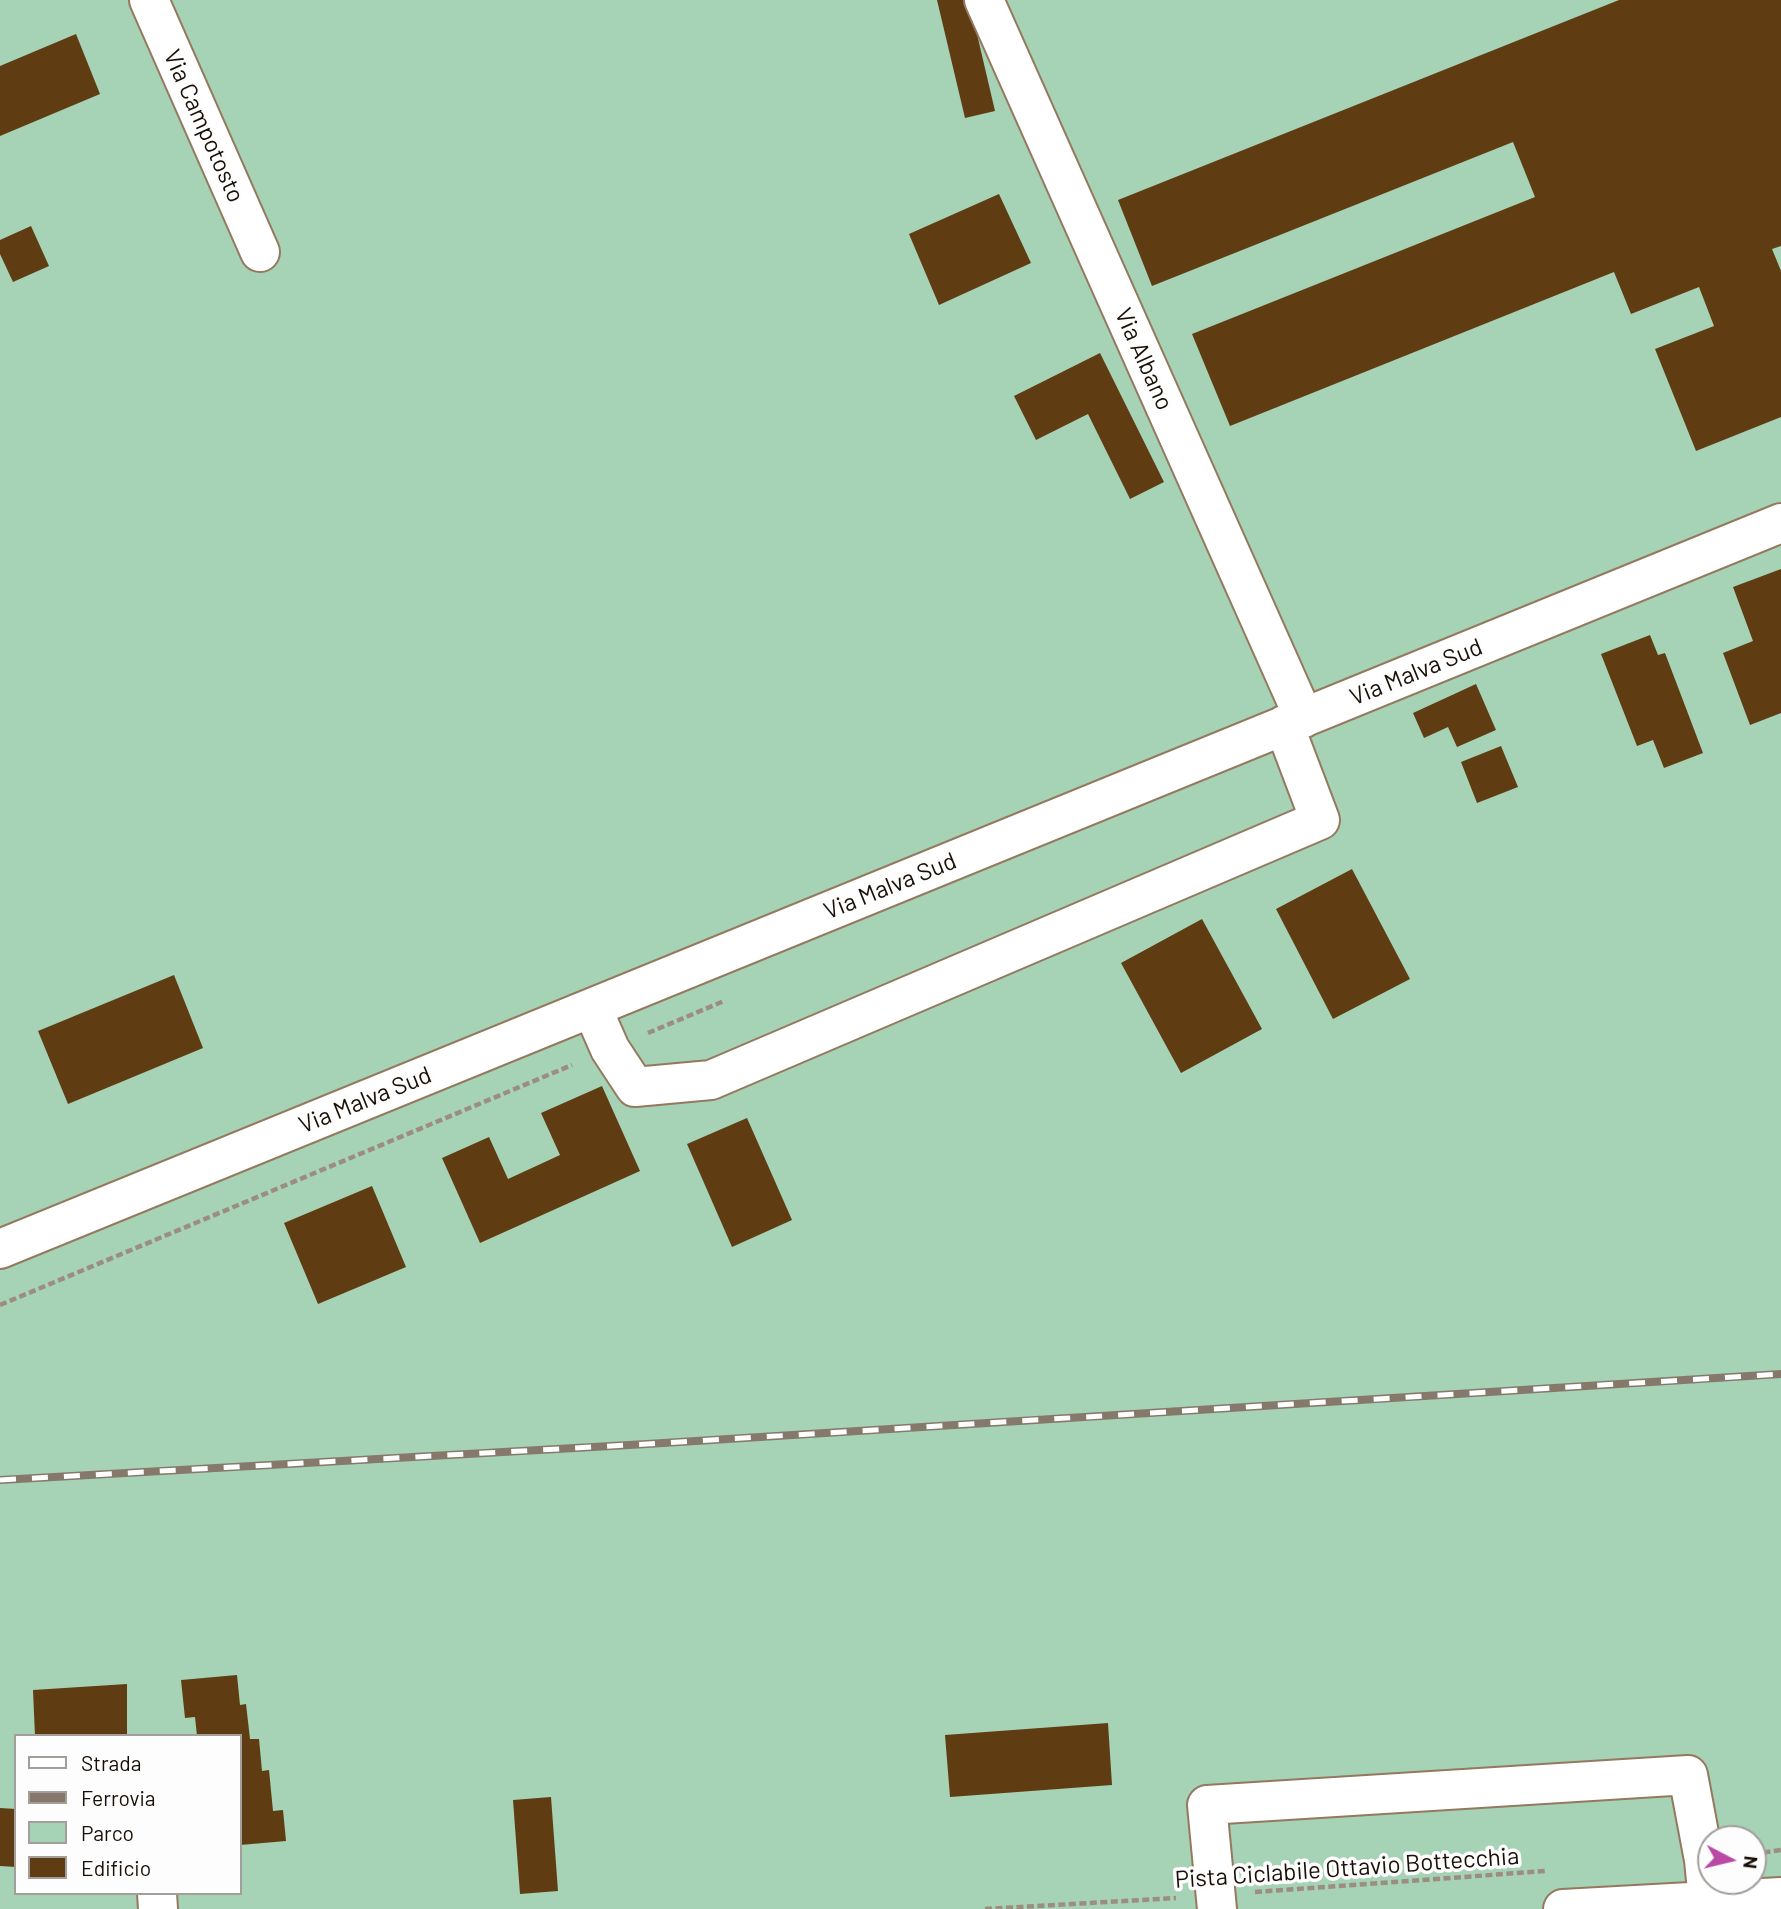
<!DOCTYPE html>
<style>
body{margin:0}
#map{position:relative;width:1781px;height:1909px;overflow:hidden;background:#feecdb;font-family:Barlow,sans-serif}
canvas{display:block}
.legend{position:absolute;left:14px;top:1734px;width:228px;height:161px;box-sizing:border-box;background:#fdfdfd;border:2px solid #a29e9a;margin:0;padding:9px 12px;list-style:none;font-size:21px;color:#190f06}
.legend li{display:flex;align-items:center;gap:14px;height:35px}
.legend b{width:35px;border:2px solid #a29e9a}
.north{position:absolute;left:1697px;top:1825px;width:70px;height:70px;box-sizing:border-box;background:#fdfdfd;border:2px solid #a29e9a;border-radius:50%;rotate:97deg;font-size:19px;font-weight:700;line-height:28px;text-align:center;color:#190f06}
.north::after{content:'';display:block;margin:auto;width:24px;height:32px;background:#ba49a5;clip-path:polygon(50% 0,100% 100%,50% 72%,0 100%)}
</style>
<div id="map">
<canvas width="1781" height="1909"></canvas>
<ul class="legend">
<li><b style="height:9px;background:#fff"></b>Strada</li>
<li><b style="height:9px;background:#86796c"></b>Ferrovia</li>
<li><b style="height:19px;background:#a6d2b5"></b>Parco</li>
<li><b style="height:19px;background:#603c12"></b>Edificio</li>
</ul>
<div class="north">N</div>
</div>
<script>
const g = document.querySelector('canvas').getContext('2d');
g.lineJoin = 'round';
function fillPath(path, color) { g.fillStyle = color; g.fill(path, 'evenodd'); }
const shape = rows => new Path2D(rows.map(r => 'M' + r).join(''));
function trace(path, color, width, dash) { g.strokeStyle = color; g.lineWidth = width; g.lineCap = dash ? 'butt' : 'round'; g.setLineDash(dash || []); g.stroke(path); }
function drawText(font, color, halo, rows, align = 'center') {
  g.font = font + ' Barlow,sans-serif'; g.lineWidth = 7; g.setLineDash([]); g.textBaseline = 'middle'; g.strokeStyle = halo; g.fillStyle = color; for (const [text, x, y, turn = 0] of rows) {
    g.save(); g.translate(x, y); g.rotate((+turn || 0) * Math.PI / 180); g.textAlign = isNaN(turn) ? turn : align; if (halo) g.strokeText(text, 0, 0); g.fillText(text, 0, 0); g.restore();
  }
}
fillPath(shape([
 [0,0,1781,0,1781,1909,0,1909],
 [16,1736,240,1736,240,1893,16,1893],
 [1711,1839,1753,1839,1753,1881,1711,1881]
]), '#a6d2b5');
fillPath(shape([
 [937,0,969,0,995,111,965,118],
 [1619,0,1781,0,1781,246,1772,249,1781,271,1781,417,1696,451,1655,349,1714,326,1699,287,1631,314,1614,272,1230,426,1192,334,1535,197,1513,142,1152,286,1118,200],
 [76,34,100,94,0,136,0,66],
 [999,194,1031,263,939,305,909,234],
 [31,226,49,266,13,282,0,254,0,240],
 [1100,353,1164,482,1130,499,1088,414,1036,440,1014,396],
 [1781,569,1781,713,1750,725,1723,653,1753,641,1733,587],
 [1650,635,1658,655,1665,653,1703,753,1664,768,1653,740,1637,746,1601,654],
 [1476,684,1496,730,1457,747,1448,727,1424,738,1413,713],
 [1501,746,1518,787,1477,803,1461,762],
 [1352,869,1410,979,1333,1019,1276,909],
 [1202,919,1262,1029,1181,1073,1121,963],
 [174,975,203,1048,68,1104,38,1031],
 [602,1086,640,1171,480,1243,442,1158,489,1137,508,1179,560,1155,541,1113],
 [747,1118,792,1220,732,1247,687,1144],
 [372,1186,406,1267,318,1304,284,1223],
 [237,1675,240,1705,246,1704,250,1739,259,1739,262,1771,269,1770,273,1811,283,1810,286,1841,240,1845,240,1736,197,1736,195,1717,185,1718,181,1680],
 [127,1684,127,1736,35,1736,33,1690],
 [1108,1723,1112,1785,950,1797,945,1735],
 [551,1797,558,1891,520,1894,513,1800],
 [0,1808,16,1809,16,1867,0,1866]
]), '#603c12');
const minor = shape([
 [149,0,260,252],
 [984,0,1304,718],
 [592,1008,610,1049,635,1087,711,1080,1320,820,1284,725],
 [0,1249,1781,523],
 [157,1893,158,1909],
 [1217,1909,1207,1805,1688,1775,1704,1860,1708,1901],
 [1563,1909,1781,1897]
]);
trace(minor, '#94795f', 42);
trace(shape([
 [648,1033,724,1001],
 [0,1305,572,1065],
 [1753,1854,1781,1850],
 [1255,1892,1546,1871],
 [985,1909,1176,1898]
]), '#9c8d80', 4.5, [7, 3.5]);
trace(minor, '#fff', 38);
const rail = shape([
 [0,1480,647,1444,1781,1374]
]);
trace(rail, '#86796c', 8);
trace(rail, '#fdfdfd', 5, [16]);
drawText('24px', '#190f06', '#fdfdfd', [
 ["Via Campotosto",204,126,66],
 ["Via Albano",1144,359,66],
 ["Via Malva Sud",1416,672,-22],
 ["Via Malva Sud",890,886,-22],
 ["Via Malva Sud",365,1100,-22],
 ["Pista Ciclabile Ottavio Bottecchia",1347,1868,-4]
]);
</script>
